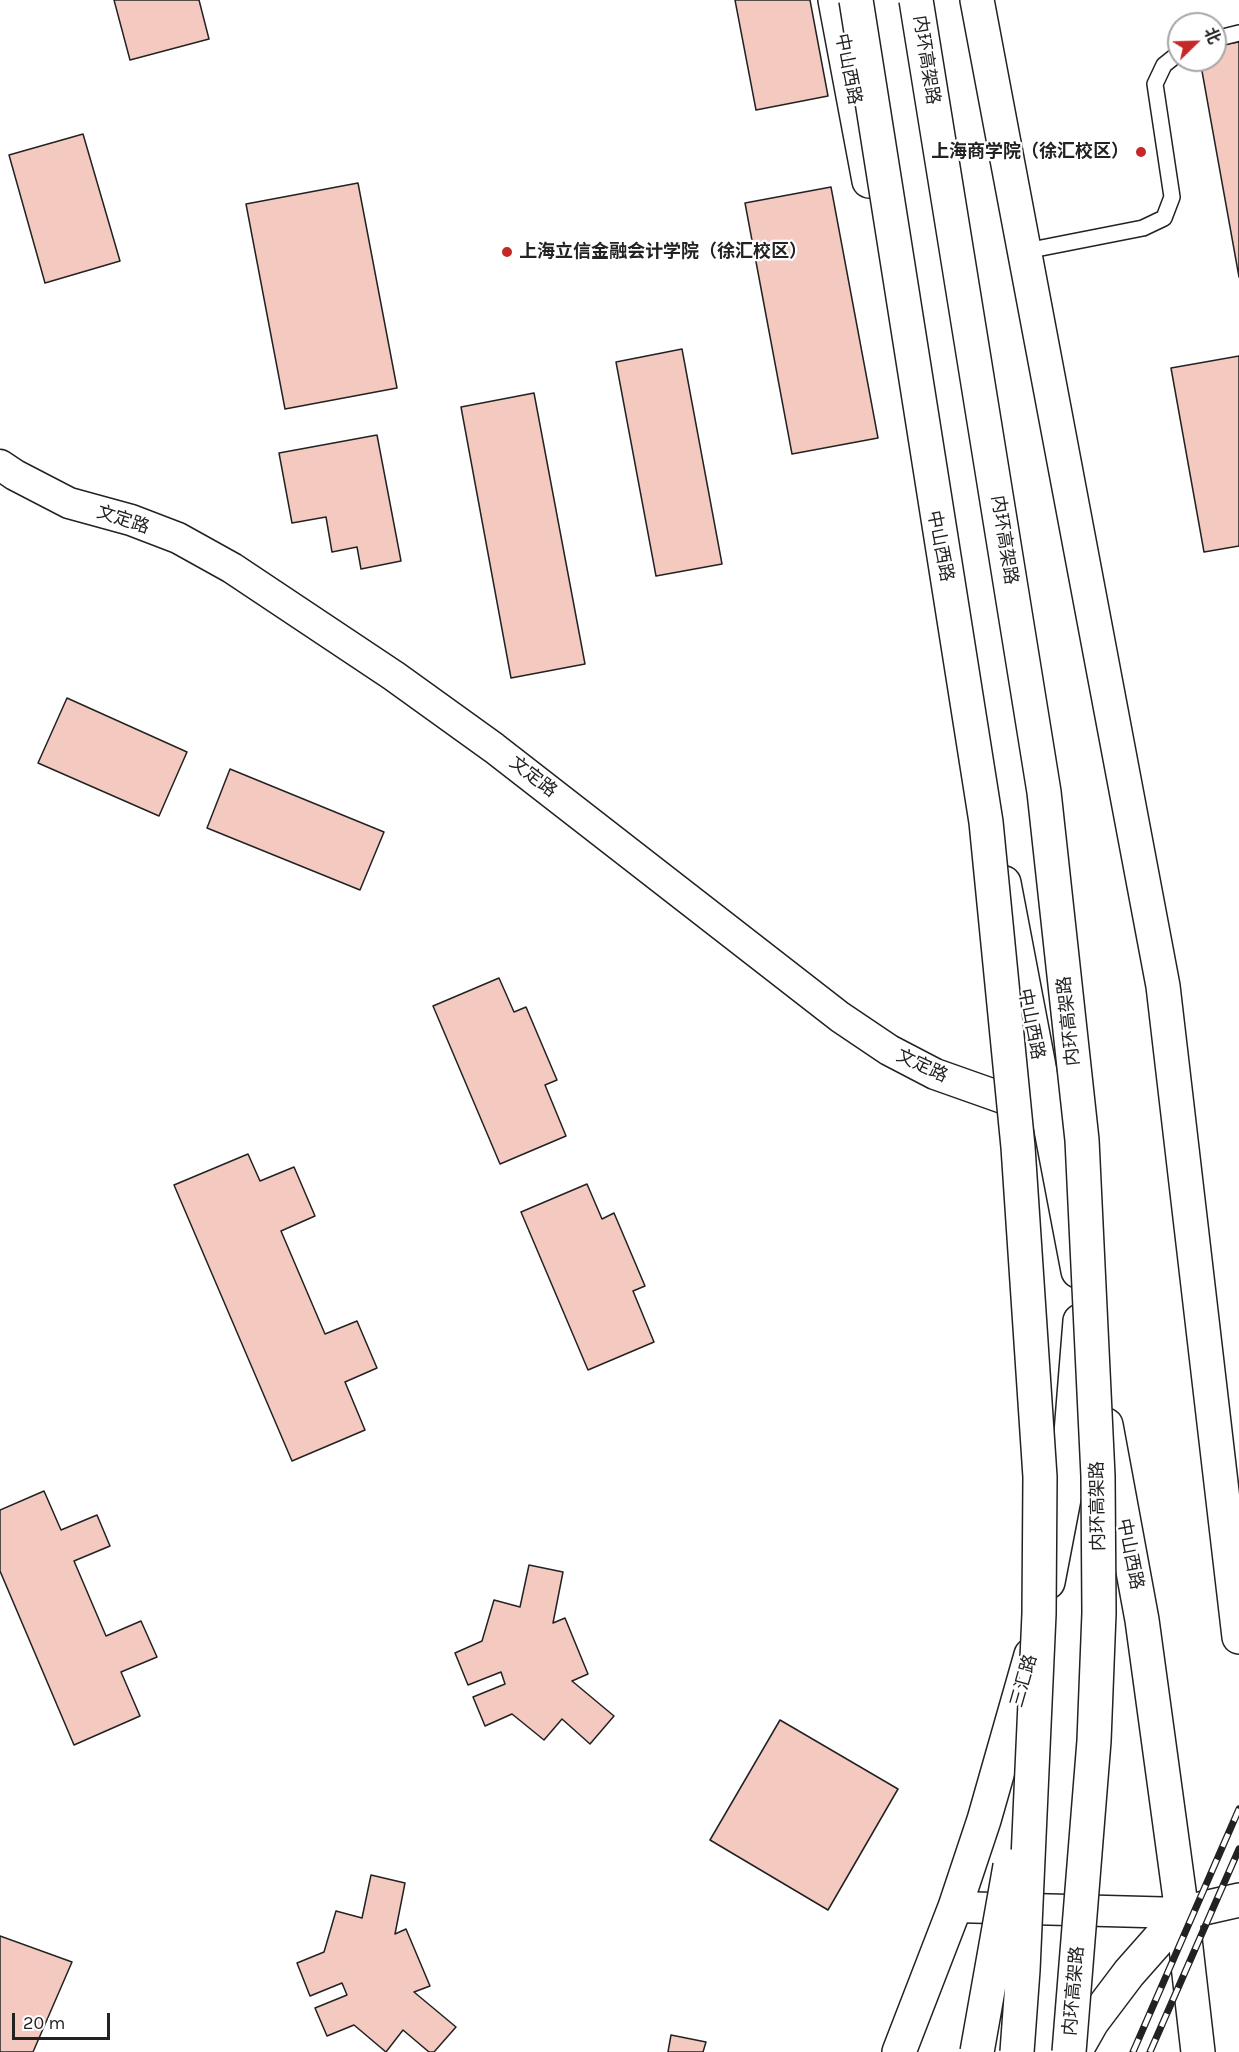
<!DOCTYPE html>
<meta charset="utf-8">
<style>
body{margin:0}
#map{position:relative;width:1239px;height:2052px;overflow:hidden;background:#fff;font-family:Karla,"Noto Sans SC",sans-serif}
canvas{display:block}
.north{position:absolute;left:1167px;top:12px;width:60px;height:60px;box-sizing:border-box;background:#fff;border:2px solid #a7a7a7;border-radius:50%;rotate:67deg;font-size:16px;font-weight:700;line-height:24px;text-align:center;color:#222}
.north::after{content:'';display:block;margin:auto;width:21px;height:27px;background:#c62828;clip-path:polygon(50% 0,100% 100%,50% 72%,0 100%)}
.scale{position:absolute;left:12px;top:2013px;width:98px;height:27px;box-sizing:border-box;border:3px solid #222;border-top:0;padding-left:8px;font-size:18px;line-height:21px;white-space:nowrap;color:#222;-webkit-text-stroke:4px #fff;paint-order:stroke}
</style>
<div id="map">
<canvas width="1239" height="2052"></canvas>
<div class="north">北</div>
<div class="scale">20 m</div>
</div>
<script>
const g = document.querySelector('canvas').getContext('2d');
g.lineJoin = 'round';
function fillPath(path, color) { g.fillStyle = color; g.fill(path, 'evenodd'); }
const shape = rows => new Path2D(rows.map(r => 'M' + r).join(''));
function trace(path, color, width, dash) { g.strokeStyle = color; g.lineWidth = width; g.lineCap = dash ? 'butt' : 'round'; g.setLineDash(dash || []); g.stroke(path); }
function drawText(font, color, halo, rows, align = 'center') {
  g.font = font + ' Karla,"Noto Sans SC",sans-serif'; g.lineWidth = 4.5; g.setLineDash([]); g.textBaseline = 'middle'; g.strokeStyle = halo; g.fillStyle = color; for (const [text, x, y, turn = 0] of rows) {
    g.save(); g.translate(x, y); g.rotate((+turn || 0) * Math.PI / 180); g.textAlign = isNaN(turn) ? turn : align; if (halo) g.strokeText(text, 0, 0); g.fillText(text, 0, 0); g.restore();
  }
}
const building = shape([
 [114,0,199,0,209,39,130,60,114,0],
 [735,0,810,0,828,96,756,110,735,0],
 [1239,42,1239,277,1200,60,1215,60,1215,46,1239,42],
 [83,134,120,261,45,283,9,155,83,134],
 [358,183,397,388,285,409,246,204,358,183],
 [831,187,878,438,792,454,745,203,831,187],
 [682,349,722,564,656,576,616,362,682,349],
 [1239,356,1239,546,1204,552,1171,368,1239,356],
 [534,393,585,664,511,678,461,407,534,393],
 [377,435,401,561,361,569,357,547,332,552,326,517,292,523,279,453,377,435],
 [67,698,187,752,159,816,38,763,67,698],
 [230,769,384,832,360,890,207,828,230,769],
 [499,978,514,1012,526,1007,557,1080,545,1085,566,1136,500,1164,433,1006,499,978],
 [248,1154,260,1181,294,1167,315,1216,281,1231,325,1334,357,1321,377,1368,345,1382,365,1430,292,1461,174,1185,248,1154],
 [587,1184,602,1219,614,1213,645,1286,633,1291,654,1342,588,1370,521,1212,587,1184],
 [44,1491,61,1530,97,1515,110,1546,74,1561,106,1636,141,1621,157,1657,121,1672,140,1716,74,1745,0,1571,0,1510,44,1491],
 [529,1565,563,1572,553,1623,565,1618,588,1674,572,1681,614,1716,590,1744,562,1719,544,1740,512,1714,485,1726,473,1697,505,1684,501,1672,468,1685,455,1653,482,1641,494,1600,520,1607,529,1565],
 [780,1720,898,1789,828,1910,710,1840,780,1720],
 [371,1875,405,1883,395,1934,406,1929,430,1986,414,1992,456,2027,434,2052,429,2052,403,2030,386,2052,354,2025,327,2036,315,2008,347,1995,342,1983,310,1996,297,1963,324,1952,336,1911,362,1918,371,1875],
 [0,1936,72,1962,33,2052,0,2052,0,1936],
 [671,2035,706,2042,703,2052,668,2052,671,2035]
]);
fillPath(building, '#f3c9c0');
trace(building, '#222', 1.5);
const service = shape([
 [1215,39,1239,33],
 [1026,251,1143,228,1164,218,1172,197,1155,84,1164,65,1179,53]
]);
const minor = shape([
 [0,465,15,475,69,503,131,520,178,538,232,568,394,676,494,748,840,1017,889,1050,935,1074,1034,1109],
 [955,1907,1182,1913]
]);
const tertiary = shape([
 [1048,1582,1067,1483,1080,1321],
 [899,2052,955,1907,984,1820,1031,1655],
 [1075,2052,1092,2022,1129,1973,1182,1913,1239,1900]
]);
const primary = shape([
 [835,0,869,181],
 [977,0,1163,986,1239,1637],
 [1004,883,1078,1271],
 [1106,1425,1142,1620,1182,1913,1198,2052]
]);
trace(service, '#222', 18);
trace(minor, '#222', 33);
trace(tertiary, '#222', 36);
trace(primary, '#222', 36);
trace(service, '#fff', 15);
trace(minor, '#fff', 30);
trace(tertiary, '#fff', 33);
trace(primary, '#fff', 33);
const rail = shape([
 [1133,2052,1239,1809],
 [1150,2052,1239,1849]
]);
trace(rail, '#222', 7);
trace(rail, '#fff', 4.5, [14]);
const trunkBridge = shape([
 [856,0,986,822,1018,1147,1040,1477,1039,1614,1023,1970,1017,2052],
 [916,0,1044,792,1082,1140,1098,1476,1099,1613,1094,1741,1069,2052],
 [977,2052,1010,1866]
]);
trace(trunkBridge, '#222', 36, []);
trace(trunkBridge, '#fff', 33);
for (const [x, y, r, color] of [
 [1141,152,6,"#c62828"],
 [507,252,6,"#c62828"]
]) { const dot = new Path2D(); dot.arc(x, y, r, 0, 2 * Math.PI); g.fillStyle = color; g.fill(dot); trace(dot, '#fff', 2); }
drawText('18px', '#222', '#fff', [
 ["内环高架路",926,60,81],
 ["中山西路",848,69,79],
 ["文定路",123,520,18],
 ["内环高架路",1004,540,81],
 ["中山西路",940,546,79],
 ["文定路",533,777,38],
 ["内环高架路",1069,1021,-96],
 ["中山西路",1031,1024,79],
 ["文定路",922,1066,25],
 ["内环高架路",1098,1506,-91],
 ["中山西路",1130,1554,79],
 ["三汇路",1024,1681,-74],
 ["内环高架路",1074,1991,-85]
]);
drawText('bold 18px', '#222', '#fff', [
 ["上海商学院（徐汇校区）",1129,152],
 ["上海立信金融会计学院（徐汇校区）",519,252,"left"]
], 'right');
</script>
